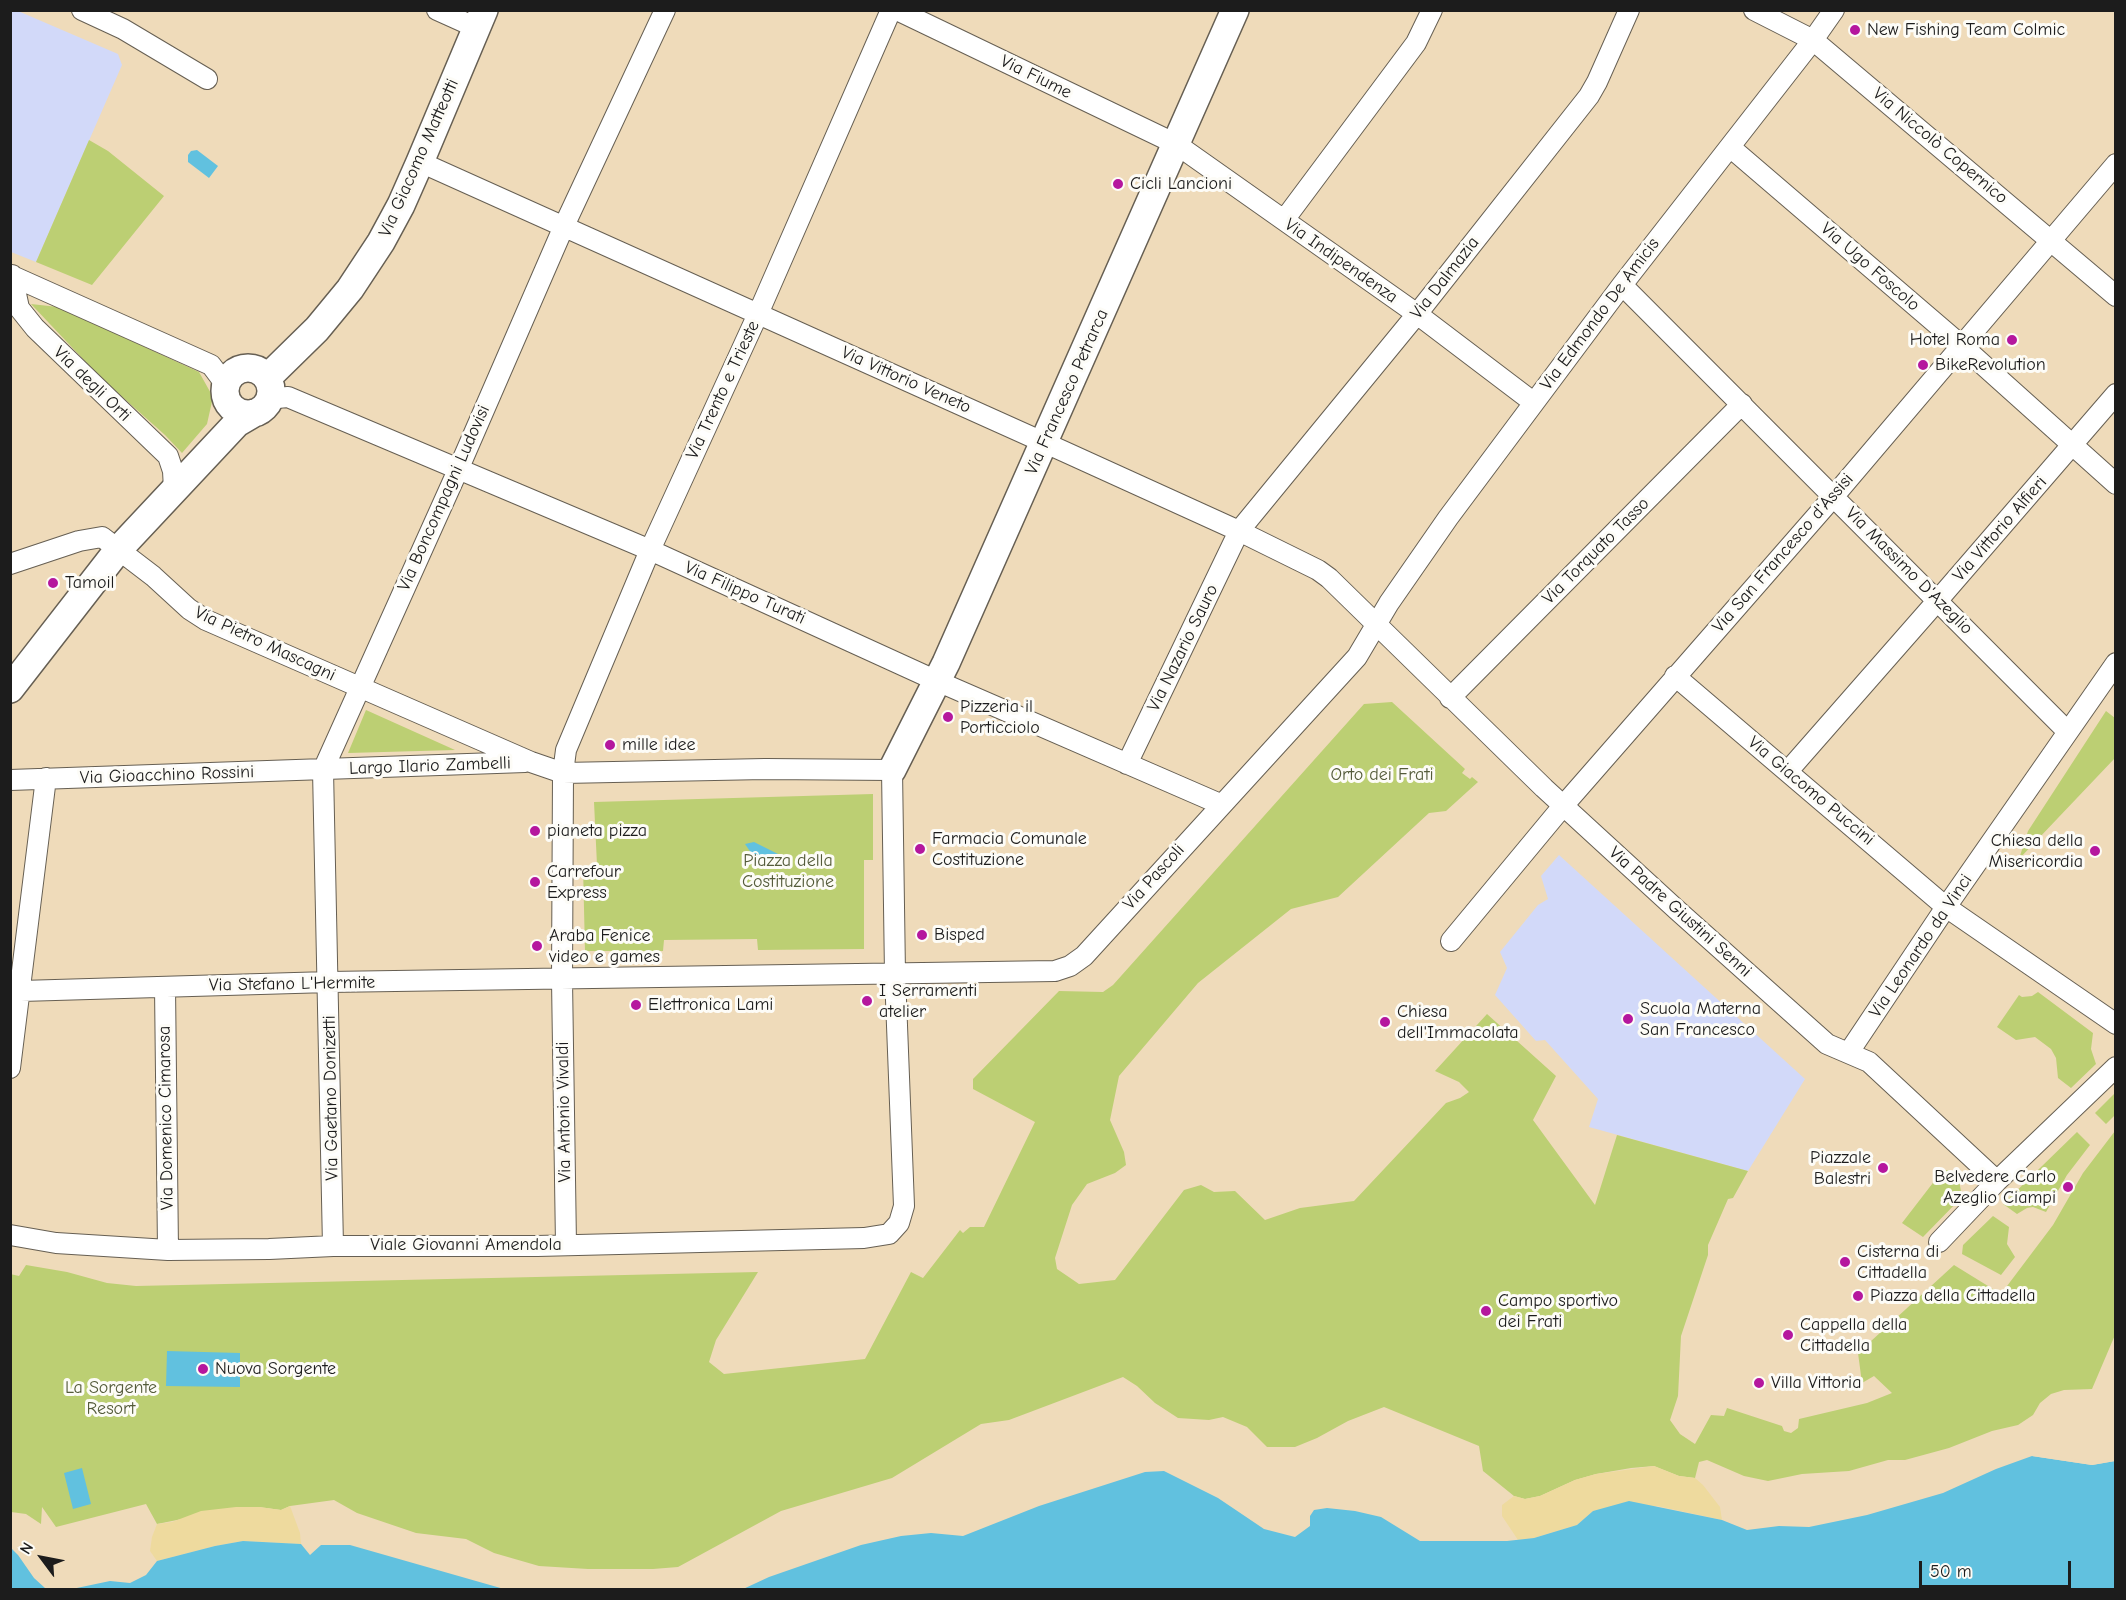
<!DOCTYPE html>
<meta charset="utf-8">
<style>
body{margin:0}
#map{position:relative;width:2126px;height:1600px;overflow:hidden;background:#efdbba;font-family:"Comic Neue",sans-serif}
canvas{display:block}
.frame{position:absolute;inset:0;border:12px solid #1c1c1c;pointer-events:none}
.north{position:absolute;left:12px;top:1528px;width:60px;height:60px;-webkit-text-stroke:4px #fdfcf7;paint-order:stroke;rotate:302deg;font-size:16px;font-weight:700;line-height:24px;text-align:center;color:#1c1c1c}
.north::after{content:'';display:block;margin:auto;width:21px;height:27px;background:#1c1c1c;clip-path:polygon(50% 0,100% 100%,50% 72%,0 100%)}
.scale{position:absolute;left:1919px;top:1561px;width:152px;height:27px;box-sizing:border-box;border:3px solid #1c1c1c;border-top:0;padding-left:8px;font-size:18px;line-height:21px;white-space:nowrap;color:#1c1c1c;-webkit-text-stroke:4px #fdfcf7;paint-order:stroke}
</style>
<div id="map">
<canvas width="2126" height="1600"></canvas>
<div class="frame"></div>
<div class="north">N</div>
<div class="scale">50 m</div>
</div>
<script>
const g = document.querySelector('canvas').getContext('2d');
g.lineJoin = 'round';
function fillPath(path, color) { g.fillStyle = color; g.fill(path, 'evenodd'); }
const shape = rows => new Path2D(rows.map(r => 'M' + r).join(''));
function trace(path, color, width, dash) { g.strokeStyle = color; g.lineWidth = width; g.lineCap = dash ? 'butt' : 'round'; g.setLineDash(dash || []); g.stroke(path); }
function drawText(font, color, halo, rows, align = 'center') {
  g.font = font + ' "Comic Neue",sans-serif'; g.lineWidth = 6; g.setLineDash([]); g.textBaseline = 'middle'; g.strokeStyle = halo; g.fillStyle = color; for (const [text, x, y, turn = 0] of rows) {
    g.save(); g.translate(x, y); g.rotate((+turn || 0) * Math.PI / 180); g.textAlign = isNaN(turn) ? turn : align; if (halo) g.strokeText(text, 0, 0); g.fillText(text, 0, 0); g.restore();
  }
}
fillPath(shape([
 [18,11,118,54,122,65,36,262,11,252,10,11],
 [1559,855,1805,1079,1748,1171,1589,1127,1598,1099,1545,1040,1536,1041,1495,995,1507,968,1500,952,1538,905,1548,899,1541,876]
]), '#d2d9f9');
fillPath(shape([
 [89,140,108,151,164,196,92,285,36,262],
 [31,304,58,307,199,372,213,397,207,424,182,453,165,435,100,377],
 [1392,702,1465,769,1462,773,1470,779,1472,777,1478,782,1446,811,1429,813,1338,897,1291,909,1198,983,1119,1076,1110,1120,1124,1152,1126,1165,1115,1173,1087,1184,1072,1205,1055,1258,1057,1269,1079,1284,1115,1280,1184,1190,1201,1185,1214,1192,1235,1191,1265,1220,1300,1208,1354,1201,1446,1103,1460,1098,1469,1092,1459,1082,1435,1071,1487,1014,1556,1076,1533,1120,1595,1205,1617,1135,1748,1171,1733,1198,1728,1199,1708,1245,1708,1255,1681,1336,1678,1396,1670,1420,1680,1434,1695,1444,1711,1415,1724,1416,1727,1408,1782,1426,1784,1431,1791,1433,1798,1428,1799,1419,1867,1403,1892,1393,1874,1376,1862,1383,1858,1353,1954,1265,2001,1294,2053,1225,2083,1173,2115,1131,2115,1335,2092,1389,2064,1390,2051,1394,2040,1403,2033,1415,2018,1425,1992,1431,1949,1448,1905,1460,1888,1460,1849,1471,1802,1474,1768,1481,1744,1476,1707,1460,1699,1462,1695,1478,1679,1476,1654,1466,1631,1468,1596,1474,1575,1480,1540,1496,1525,1499,1514,1496,1483,1471,1479,1446,1384,1407,1348,1421,1317,1438,1295,1447,1267,1447,1247,1427,1223,1417,1209,1420,1178,1418,1155,1403,1137,1386,1123,1377,1009,1420,981,1424,892,1478,781,1511,678,1567,653,1569,588,1569,539,1566,494,1553,466,1539,416,1533,357,1513,334,1500,290,1506,281,1510,259,1507,182,1519,157,1524,146,1504,56,1527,42,1507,41,1524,26,1514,11,1512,10,1274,19,1276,26,1265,67,1272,107,1283,136,1286,758,1272,716,1340,709,1362,724,1374,865,1359,911,1272,923,1278,960,1230,963,1233,970,1227,984,1227,1035,1122,973,1089,973,1079,1059,991,1103,992,1113,985,1364,704],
 [366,710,455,750,348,753],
 [2106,711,2115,718,2115,758,2019,859,2028,831],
 [873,794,873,860,864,860,864,949,758,950,757,939,664,940,663,951,585,951,583,866,597,865,594,802],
 [2038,992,2093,1033,2091,1049,2096,1064,2071,1088,2058,1078,2056,1058,2051,1049,2035,1037,2016,1040,1997,1027,2019,995,2022,997,2032,996],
 [2115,1093,2115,1115,2106,1124,2095,1113],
 [2077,1132,2090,1145,2067,1175,2046,1212,2033,1207,2027,1208,2017,1214,2003,1204],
 [1948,1170,1959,1180,1962,1197,1923,1237,1902,1223,1939,1175,1943,1171],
 [1993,1216,2009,1227,2007,1244,2015,1257,2001,1275,1962,1254,1963,1245]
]), '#bccf73');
fillPath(shape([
 [1654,1466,1679,1476,1695,1478,1703,1485,1720,1507,1722,1520,1657,1506,1593,1511,1577,1525,1534,1538,1518,1540,1502,1516,1502,1505,1514,1496,1525,1499,1540,1496,1575,1480,1596,1474],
 [290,1506,300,1533,301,1544,243,1541,215,1546,157,1561,150,1551,152,1537,157,1524,172,1522,201,1511,236,1507,259,1507,281,1510]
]), '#eeda9e');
fillPath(shape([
 [197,150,218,166,209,178,188,162,188,155,191,151],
 [754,842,778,854,788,865,766,865,756,860,745,844],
 [167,1351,240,1353,240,1387,166,1386],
 [2032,1456,2092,1465,2115,1461,2115,1589,741,1590,769,1577,861,1545,901,1536,931,1533,963,1536,1039,1506,1145,1472,1164,1471,1218,1498,1264,1529,1295,1537,1310,1526,1310,1516,1314,1510,1327,1508,1355,1511,1381,1517,1420,1541,1507,1541,1534,1538,1577,1525,1593,1511,1629,1501,1722,1520,1747,1530,1779,1526,1809,1527,1867,1515,1943,1493,1996,1469],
 [82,1468,91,1504,73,1509,64,1473],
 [243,1541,301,1544,310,1555,321,1545,350,1545,504,1589,72,1589,110,1581,130,1583,146,1575,157,1561,215,1546],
 [11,1548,18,1555,34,1578,45,1588,51,1589,11,1589]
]), '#61c1df');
fillPath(shape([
 [2036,1453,2092,1462,2116,1458,2115,1461,2092,1465,2032,1456]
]), '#efdbba');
const street = shape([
 [82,10,123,29,207,79],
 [437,10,477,28],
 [897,10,1176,144,1417,314,1533,402],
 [1754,10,1813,40,2116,296],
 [1730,147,1961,345,2116,484],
 [420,162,1063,451,1239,531,1318,570,1329,578,1544,788,1677,910,1827,1044,1869,1062,1997,1181],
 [1284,220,1416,43,1432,10],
 [10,275,211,365,226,385],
 [12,275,19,308,35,328,168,456,173,471,174,489],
 [1622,285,2067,731],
 [267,403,277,398,288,397,650,550,937,681,1220,804],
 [10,564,79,541,102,537,153,576,189,609,206,620,531,762,563,773,765,769,892,770,895,974,904,1206,899,1223,889,1234,864,1238,537,1246,333,1246,269,1249,168,1250,56,1243,10,1235],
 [1675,676,1946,907,2116,1024],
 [1450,698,1742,404],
 [1127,764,1239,531,1417,314,1589,96,1597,82,1629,10],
 [1788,771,1938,600,2116,394],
 [10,780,525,762],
 [1451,941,1563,806,1834,496,2116,164],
 [165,987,168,1250],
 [21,991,329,982,1055,971,1070,966,1084,956,1357,657,1389,603,1448,518,1622,285,1813,40,1834,10],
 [1849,1052,1946,907,2116,663],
 [10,1068,46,778],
 [1939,1242,1997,1181,2116,1067],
 [566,1245,562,980,563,773,566,750,650,550,758,314,891,10],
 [333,1246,323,770,458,470,564,226,665,10]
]);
const secondary = shape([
 '225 391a23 23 0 1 1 46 0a23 23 0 1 1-46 0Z',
 [267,378,317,329,350,289,381,242,401,205,420,162,484,10],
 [10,689,118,550,237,423,254,413],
 [892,770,946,663,1235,10]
]);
trace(street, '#665f53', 22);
trace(secondary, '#665f53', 30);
trace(street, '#fff', 20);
trace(secondary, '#fff', 27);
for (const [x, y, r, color] of [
 [1855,30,6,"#b5179e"],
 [1118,184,6,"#b5179e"],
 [2012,340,6,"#b5179e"],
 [1923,365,6,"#b5179e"],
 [53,583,6,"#b5179e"],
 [948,717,6,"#b5179e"],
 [610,745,6,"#b5179e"],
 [535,831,6,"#b5179e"],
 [920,849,6,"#b5179e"],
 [2095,851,6,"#b5179e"],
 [535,882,6,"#b5179e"],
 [922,935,6,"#b5179e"],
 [537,946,6,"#b5179e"],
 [867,1001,6,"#b5179e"],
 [636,1005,6,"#b5179e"],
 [1628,1019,6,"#b5179e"],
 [1385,1022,6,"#b5179e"],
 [1883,1168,6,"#b5179e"],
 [2068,1187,6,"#b5179e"],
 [1845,1262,6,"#b5179e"],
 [1858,1296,6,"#b5179e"],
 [1486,1311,6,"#b5179e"],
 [1788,1335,6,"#b5179e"],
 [203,1369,6,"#b5179e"],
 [1759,1383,6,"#b5179e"]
]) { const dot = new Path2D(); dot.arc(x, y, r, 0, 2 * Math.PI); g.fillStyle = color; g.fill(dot); trace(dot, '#fdfcf7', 2); }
drawText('18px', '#1c1c1c', '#fdfcf7', [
 ["New Fishing Team Colmic",1867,30],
 ["Cicli Lancioni",1130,184],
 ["Hotel Roma",2000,340,"right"],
 ["BikeRevolution",1935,365],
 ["Tamoil",65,583],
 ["Pizzeria il",960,707],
 ["Porticciolo",960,728],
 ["mille idee",622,745],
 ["pianeta pizza",547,831],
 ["Farmacia Comunale",932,839],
 ["Costituzione",932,860],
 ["Chiesa della",2083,841,"right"],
 ["Misericordia",2083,862,"right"],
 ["Carrefour",547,872],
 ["Express",547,893],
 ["Bisped",934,935],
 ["Araba Fenice",549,936],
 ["video e games",549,957],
 ["I Serramenti",879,991],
 ["atelier",879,1012],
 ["Elettronica Lami",648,1005],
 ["Scuola Materna",1640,1009],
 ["San Francesco",1640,1030],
 ["Chiesa",1397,1012],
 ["dell'Immacolata",1397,1033],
 ["Piazzale",1871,1158,"right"],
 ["Balestri",1871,1179,"right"],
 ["Belvedere Carlo",2056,1177,"right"],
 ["Azeglio Ciampi",2056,1198,"right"],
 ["Cisterna di",1857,1252],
 ["Cittadella",1857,1273],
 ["Piazza della Cittadella",1870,1296],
 ["Campo sportivo",1498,1301],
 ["dei Frati",1498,1322],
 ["Cappella della",1800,1325],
 ["Cittadella",1800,1346],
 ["Nuova Sorgente",215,1369],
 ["Villa Vittoria",1771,1383]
], 'left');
drawText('18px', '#1c1c1c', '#fdfcf7', [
 ["Via Fiume",1036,77,26],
 ["Via Niccolò Copernico",1940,146,40],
 ["Via Giacomo Matteotti",419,158,-66],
 ["Via Indipendenza",1341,261,35],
 ["Via Ugo Foscolo",1870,267,41],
 ["Via Dalmazia",1445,278,-52],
 ["Via Edmondo De Amicis",1600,314,-53],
 ["Via Vittorio Veneto",906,380,24],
 ["Via degli Orti",92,384,44],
 ["Via Trento e Trieste",723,390,-65],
 ["Via Francesco Petrarca",1067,392,-66],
 ["Via Boncompagni Ludovisi",444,498,-66],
 ["Via Vittorio Alfieri",2000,529,-49],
 ["Via Torquato Tasso",1596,551,-45],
 ["Via San Francesco d'Assisi",1783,553,-49],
 ["Via Massimo D'Azeglio",1909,571,45],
 ["Via Filippo Turati",745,593,24],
 ["Via Pietro Mascagni",265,644,25],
 ["Via Nazario Sauro",1183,648,-64],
 ["Largo Ilario Zambelli",430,766,-2],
 ["Via Gioacchino Rossini",167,775,-2],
 ["Via Giacomo Puccini",1811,791,40],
 ["Via Pascoli",1154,877,-48],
 ["Via Padre Giustini Senni",1680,912,42],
 ["Via Leonardo da Vinci",1921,946,-56],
 ["Via Stefano L'Hermite",292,984,-1],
 ["Via Gaetano Donizetti",331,1098,-91],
 ["Via Antonio Vivaldi",564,1112,-91],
 ["Via Domenico Cimarosa",166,1118,-91],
 ["Viale Giovanni Amendola",466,1245]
]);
drawText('18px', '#545b3a', '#fdfcf7', [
 ["Orto dei Frati",1382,775],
 ["Piazza della",788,861],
 ["Costituzione",788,882],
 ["La Sorgente",111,1388],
 ["Resort",111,1409]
]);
</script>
